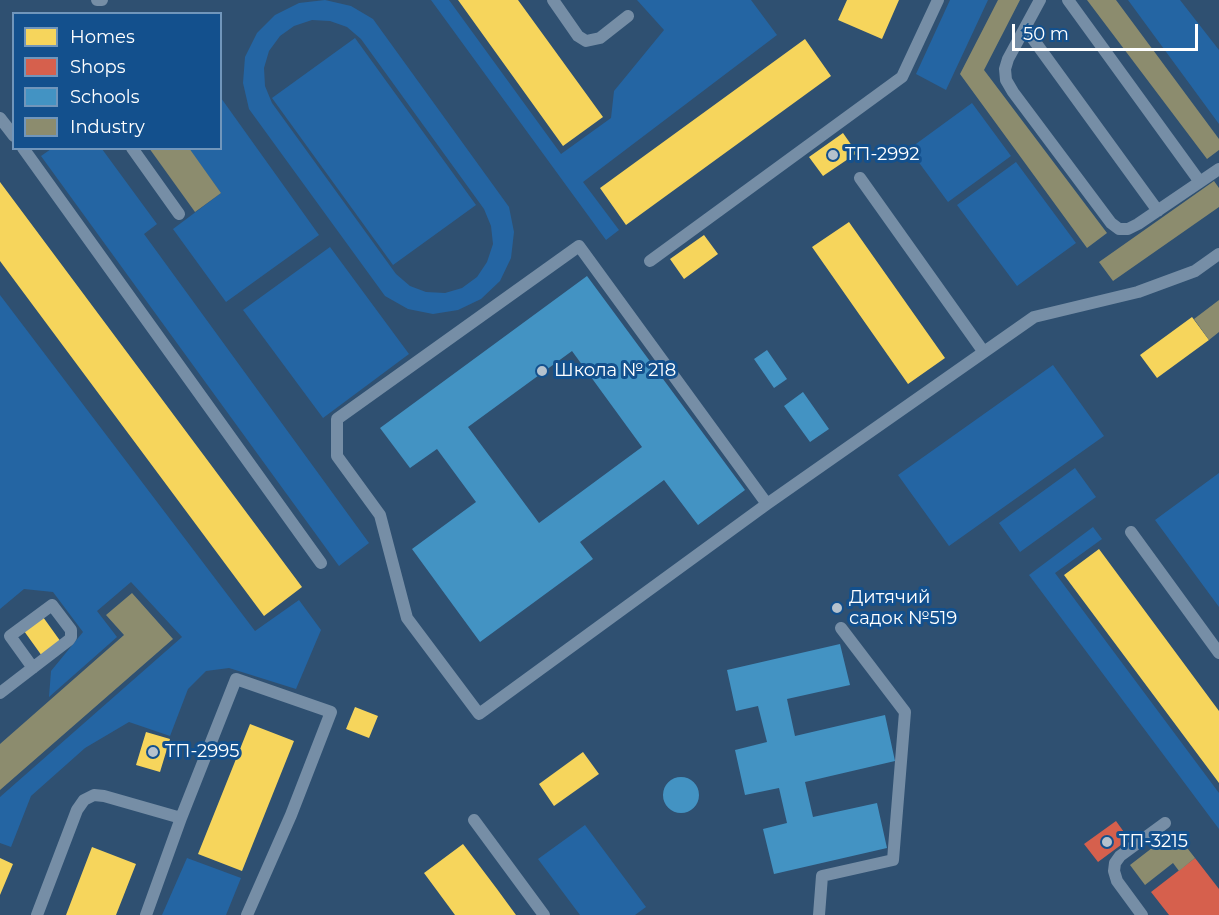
<!DOCTYPE html>
<meta charset="utf-8">
<style>
body{margin:0}
#map{position:relative;width:1219px;height:915px;overflow:hidden;background:#2f5071;font-family:Montserrat,sans-serif}
canvas{display:block}
.legend{position:absolute;left:12px;top:12px;width:210px;height:138px;box-sizing:border-box;background:#13508d;border:2px solid #7196bb;margin:0;padding:8px 10px;list-style:none;font-size:18px;color:#fff}
.legend li{display:flex;align-items:center;gap:12px;height:30px}
.legend b{width:30px;border:2px solid #7196bb}
.scale{position:absolute;left:1012px;top:24px;width:186px;height:27px;box-sizing:border-box;border:3px solid #fff;border-top:0;padding-left:8px;font-size:18px;line-height:21px;white-space:nowrap;color:#fff;-webkit-text-stroke:4px #13508d;paint-order:stroke}
</style>
<div id="map">
<canvas width="1219" height="915"></canvas>
<ul class="legend">
<li><b style="height:16px;background:#f6d55c"></b>Homes</li>
<li><b style="height:16px;background:#d6604d"></b>Shops</li>
<li><b style="height:16px;background:#4393c3"></b>Schools</li>
<li><b style="height:16px;background:#8c8c6e"></b>Industry</li>
</ul>
<div class="scale">50 m</div>
</div>
<script>
const g = document.querySelector('canvas').getContext('2d');
g.lineJoin = 'round';
function fillPath(path, color) { g.fillStyle = color; g.fill(path, 'evenodd'); }
const shape = rows => new Path2D(rows.map(r => 'M' + r).join(''));
function trace(path, color, width, dash) { g.strokeStyle = color; g.lineWidth = width; g.lineCap = dash ? 'butt' : 'round'; g.setLineDash(dash || []); g.stroke(path); }
function drawText(font, color, halo, rows, align = 'center') {
  g.font = font + ' Montserrat,sans-serif'; g.lineWidth = 6; g.setLineDash([]); g.textBaseline = 'middle'; g.strokeStyle = halo; g.fillStyle = color; for (const [text, x, y, turn = 0] of rows) {
    g.save(); g.translate(x, y); g.rotate((+turn || 0) * Math.PI / 180); g.textAlign = isNaN(turn) ? turn : align; if (halo) g.strokeText(text, 0, 0); g.fillText(text, 0, 0); g.restore();
  }
}
fillPath(shape([
 [325,0,351,6,373,19,509,207,514,232,511,258,500,281,481,299,458,310,433,314,408,309,385,296,249,109,243,83,245,57,257,33,275,15,299,3],
 [312,20,330,21,347,27,361,39,484,209,491,226,493,244,487,262,477,277,462,288,445,293,426,292,410,286,396,274,272,103,265,86,264,68,269,51,280,36,294,26],
 [431,0,449,0,561,154,611,118,614,91,664,30,637,0,751,0,777,35,583,182,619,230,606,240],
 [950,0,988,0,946,90,916,74],
 [1128,0,1180,0,1219,50,1219,124],
 [355,38,476,205,393,265,272,98],
 [221,98,319,235,226,302,173,229,221,193,189,149,220,148],
 [972,103,1011,156,948,202,909,149],
 [51,149,102,149,157,224,144,234,369,543,339,566,41,156],
 [1016,162,1076,243,1017,286,957,205],
 [330,247,409,354,323,418,243,310],
 [0,295,255,631,299,600,321,630,296,689,229,668,206,671,188,689,170,736,129,722,85,748,31,796,11,847,0,843,0,797,182,637,131,582,97,611,117,637,49,697,51,671,83,632,53,592,24,589,0,609],
 [1053,365,1104,436,949,546,898,475],
 [1075,468,1096,497,1020,552,999,523],
 [1219,473,1219,607,1155,520],
 [1093,527,1102,539,1055,573,1219,793,1219,829,1029,575],
 [585,825,646,907,635,915,580,915,538,859],
 [187,858,241,878,226,915,162,915]
]), '#2465a3');
fillPath(shape([
 [458,0,518,0,603,117,563,146],
 [847,0,899,0,882,39,838,20],
 [805,39,831,76,626,225,600,188],
 [843,133,857,153,823,176,809,157],
 [0,182,302,587,264,616,0,261],
 [849,222,945,358,908,384,812,247],
 [704,235,718,254,684,279,670,259],
 [1192,317,1209,340,1157,378,1140,355],
 [1099,549,1219,711,1219,783,1064,575],
 [43,617,61,642,42,656,24,631],
 [355,707,378,716,369,738,346,729],
 [250,724,294,741,242,871,198,854],
 [146,732,170,739,160,772,136,765],
 [583,752,599,774,554,806,539,784],
 [463,844,497,889,516,915,455,915,424,873],
 [92,847,136,864,116,915,66,915],
 [0,858,13,864,0,895]
]), '#f6d55c');
fillPath(shape([
 [1116,821,1129,839,1098,862,1084,844],
 [1195,858,1219,889,1219,915,1169,915,1151,892]
]), '#d6604d');
fillPath(shape([
 [587,276,745,490,698,525,664,480,580,542,593,559,480,642,412,549,476,502,437,449,410,468,380,428],
 [572,351,642,447,539,523,468,427],
 [767,350,787,379,774,388,754,359],
 [803,392,829,429,810,442,784,406],
 [840,644,850,685,787,699,795,736,885,715,895,761,805,782,813,817,877,803,887,848,774,874,763,829,787,823,779,788,745,795,735,750,767,742,758,706,736,711,727,670],
 '663 795a18 18 0 1 1 36 0a18 18 0 1 1-36 0Z'
]), '#4393c3');
fillPath(shape([
 [998,0,1020,0,984,70,1107,233,1087,248,960,74],
 [1087,0,1116,0,1219,139,1219,150,1207,159],
 [149,148,189,148,221,193,195,212],
 [1214,181,1219,188,1219,207,1113,281,1099,262],
 [1219,300,1219,332,1209,340,1194,319],
 [132,593,173,639,0,790,0,744,124,635,106,615],
 [1174,831,1195,858,1179,871,1173,863,1145,885,1130,865]
]), '#8c8c6e');
trace(shape([
 [97,0,102,0],
 [553,0,578,36,586,41,600,38,628,16],
 [1040,0,1008,59,1005,69,1006,80,1013,92,1111,223,1119,229,1128,229,1138,224,1219,169],
 [1068,0,1200,182],
 [1025,28,1158,211],
 [0,118,14,136],
 [23,148,321,563],
 [132,148,179,214],
 [860,178,983,351],
 [650,261,902,77,938,0],
 [767,504,579,246,337,419,337,456,380,515,407,618,479,714,767,504,1034,317,1138,292,1195,271,1219,254],
 [1131,532,1219,653],
 [0,693,69,640,71,637,71,630,52,605,10,636,33,668],
 [474,820,544,915],
 [37,915,77,810,84,800,94,795,104,796,181,818],
 [146,915,181,818,236,679,331,712,291,815,247,915],
 [819,915,822,876,893,860,905,712,841,628],
 [1142,915,1117,881,1114,871,1115,863,1120,856,1165,823]
]), '#768ea6', 12);
for (const [x, y, r, color] of [
 [833,155,6,"#b6c2cd"],
 [542,371,6,"#b6c2cd"],
 [837,608,6,"#b6c2cd"],
 [153,752,6,"#b6c2cd"],
 [1107,842,6,"#b6c2cd"]
]) { const dot = new Path2D(); dot.arc(x, y, r, 0, 2 * Math.PI); g.fillStyle = color; g.fill(dot); trace(dot, '#13508d', 2); }
drawText('18px', '#fff', '#13508d', [
 ["ТП-2992",845,155],
 ["Школа № 218",554,371],
 ["Дитячий",849,598],
 ["садок №519",849,619],
 ["ТП-2995",165,752],
 ["ТП-3215",1119,842]
], 'left');
</script>
